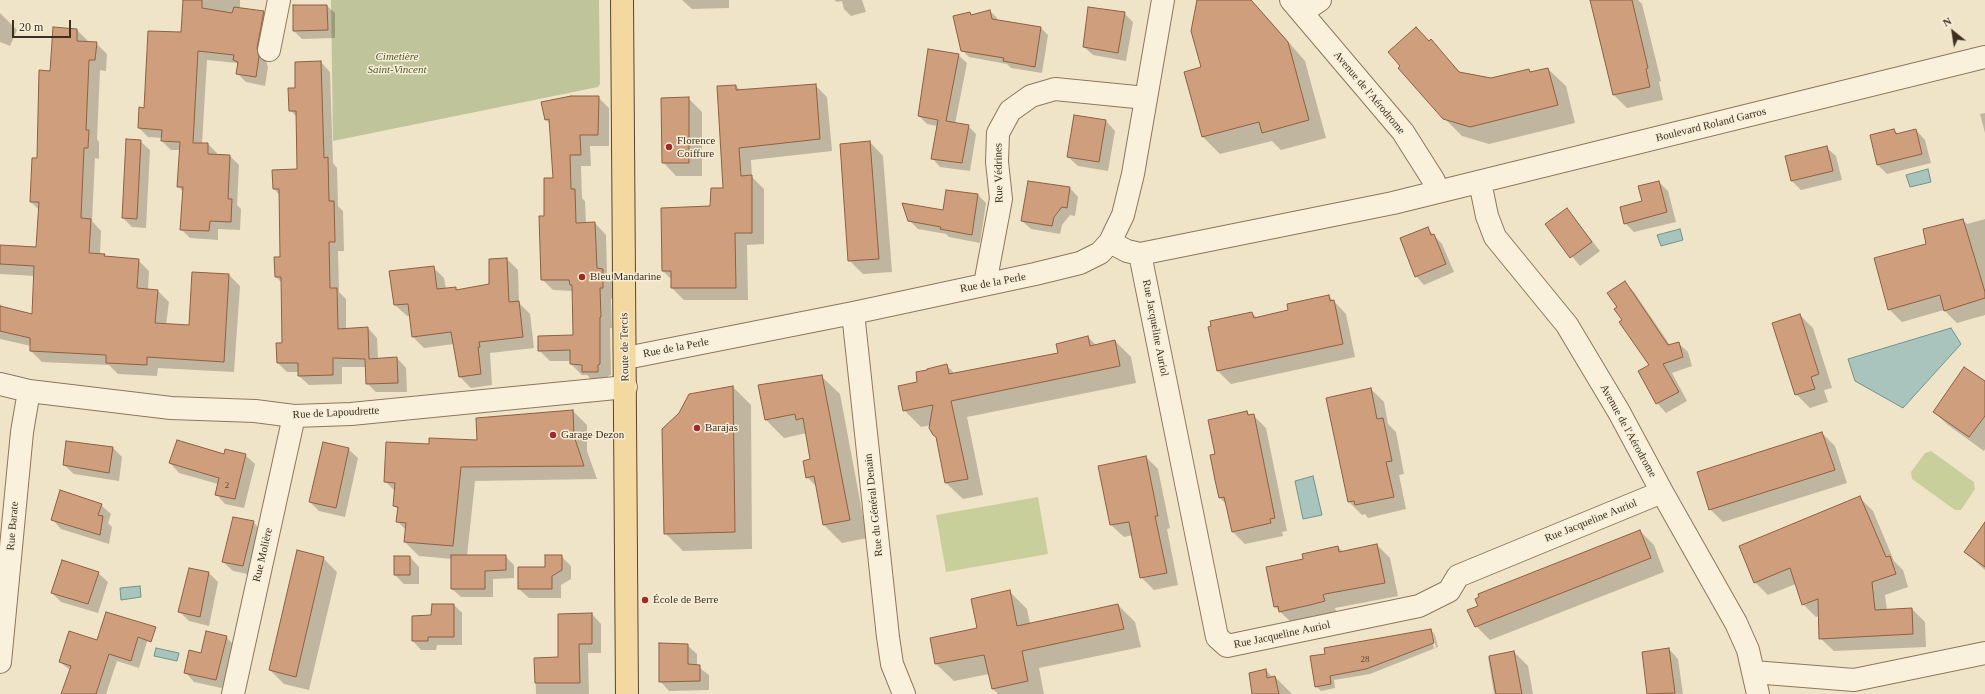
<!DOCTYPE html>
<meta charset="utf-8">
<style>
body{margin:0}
#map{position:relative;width:1985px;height:694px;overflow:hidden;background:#f0e4c8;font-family:Georgia,serif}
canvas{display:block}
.north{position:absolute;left:1933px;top:12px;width:40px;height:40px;-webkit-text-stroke:3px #f7eed8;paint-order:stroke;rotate:330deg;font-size:11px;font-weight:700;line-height:16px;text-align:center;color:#3d2e20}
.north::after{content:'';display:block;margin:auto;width:14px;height:18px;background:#3d2e20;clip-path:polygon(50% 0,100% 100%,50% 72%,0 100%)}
.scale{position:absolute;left:12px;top:20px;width:59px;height:18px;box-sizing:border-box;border:2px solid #3d2e20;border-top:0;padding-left:5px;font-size:12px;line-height:14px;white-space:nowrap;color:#3d2e20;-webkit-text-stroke:3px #f7eed8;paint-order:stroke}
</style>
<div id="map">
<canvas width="1985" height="694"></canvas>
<div class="north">N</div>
<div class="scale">20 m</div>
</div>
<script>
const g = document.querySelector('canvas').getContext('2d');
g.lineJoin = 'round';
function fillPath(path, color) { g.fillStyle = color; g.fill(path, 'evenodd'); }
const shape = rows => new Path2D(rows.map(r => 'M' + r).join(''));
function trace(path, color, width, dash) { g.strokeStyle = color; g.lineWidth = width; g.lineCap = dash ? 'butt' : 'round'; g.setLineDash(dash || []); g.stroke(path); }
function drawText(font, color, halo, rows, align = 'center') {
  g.font = font + ' Georgia,serif'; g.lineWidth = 3; g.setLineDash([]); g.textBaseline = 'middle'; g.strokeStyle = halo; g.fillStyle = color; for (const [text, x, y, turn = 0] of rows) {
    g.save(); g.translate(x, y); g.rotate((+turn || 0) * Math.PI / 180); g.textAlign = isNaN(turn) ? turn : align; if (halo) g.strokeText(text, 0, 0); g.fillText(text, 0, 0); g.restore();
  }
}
fillPath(shape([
 [1931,451,1974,482,1975,489,1961,510,1955,510,1912,479,1911,472,1925,453],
 [1038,497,1048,554,946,572,936,515]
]), '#c9cf9b');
fillPath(shape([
 [331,0,599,0,600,84,598,87,333,141]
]), '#bfc49a');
const water = shape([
 [1928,169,1931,182,1910,187,1906,175,1928,169],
 [1680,229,1683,240,1661,246,1657,235,1680,229],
 [1951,328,1961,344,1903,408,1855,381,1848,359,1951,328],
 [1313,476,1322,515,1303,519,1295,481,1313,476],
 [140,586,141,597,121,600,120,588,140,586],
 [156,648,179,653,177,661,154,656,156,648]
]);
fillPath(water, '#a9c4bc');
trace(water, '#6f938a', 1);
fillPath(shape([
 [183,0,240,0,240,9,263,12,272,21,265,57,268,67,265,86,246,82,237,73,237,63,207,60,202,144,208,144,217,153,217,156,230,156,239,165,237,205,241,209,240,230,218,229,218,240,190,238,181,229,183,192,178,186,180,150,171,150,162,141,163,138,148,137,139,128,144,109,182,33],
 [682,0,729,0,729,8,692,9],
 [834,0,862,0,866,12,851,16,844,9,842,1,837,2],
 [1198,0,1251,0,1257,6,1305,61,1326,138,1281,150,1272,141,1220,154,1203,137,1202,68],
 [1591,0,1638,0,1642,4,1661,81,1659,82,1663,100,1627,108,1614,95],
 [327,6,335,13,335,38,302,39,294,31],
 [990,11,997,18,998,21,1041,28,1048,35,1042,73,1011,68,1007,64,969,57,962,50,970,13,972,16],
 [0,13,17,30,10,46,0,42],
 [1124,13,1133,22,1126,61,1093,55,1084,47],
 [77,30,88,41,88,43,96,43,107,54,106,71,100,70,97,139,99,142,99,159,95,158,92,221,101,231,100,254,107,257,138,260,149,271,148,290,158,291,169,302,166,325,190,326,193,273,229,275,240,286,234,372,158,368,157,376,118,374,109,365,42,362,31,351,31,346,0,339,0,304,4,308,33,316,35,276,0,274,0,246,37,248,39,210,31,202,51,72],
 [1431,41,1461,73,1491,80,1529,70,1531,73,1548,69,1566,86,1575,123,1489,144,1462,136,1444,118,1401,66],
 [958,55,967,63,955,124,968,126,976,134,970,171,940,167,932,158,937,126,927,124,919,116],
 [321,62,330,72,333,163,337,168,338,206,343,211,344,251,338,251,339,292,346,299,346,329,368,328,377,338,378,359,397,358,406,368,407,392,376,392,367,383,366,367,342,367,342,384,309,385,299,376,299,372,287,372,278,363,277,344,283,344,282,283,276,277,275,258,281,258,280,195,274,189,298,170,297,117,290,110,296,89,296,63],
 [815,85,827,97,832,151,751,160,752,177,764,189,764,244,747,245,748,300,684,300,672,288,672,280,663,271,724,189,736,86,741,91],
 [598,97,609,108,609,146,590,146,591,166,581,166,582,198,585,201,586,224,595,223,606,235,607,275,614,281,614,298,611,299,612,328,610,328,611,375,608,376,609,382,594,382,587,375,582,375,571,364,571,361,550,361,539,350,574,336,573,291,553,290,542,279,545,217,554,179,551,125,546,120,542,103],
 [688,98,702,112,702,176,676,176,663,162],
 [1985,113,1985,133,1980,114],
 [1075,116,1106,121,1115,131,1108,171,1078,166,1068,157],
 [1894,130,1899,135,1916,130,1925,140,1931,163,1887,174,1878,165],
 [140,141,150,150,146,228,132,227,123,218],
 [870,142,883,156,892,272,863,274,849,260],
 [1826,147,1836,156,1842,180,1801,190,1792,181],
 [1659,182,1668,191,1676,222,1634,232,1625,223],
 [1070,188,1078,197,1075,216,1070,215,1062,225,1060,234,1031,229,1022,221],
 [978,195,986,203,980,243,949,237,946,234,918,229,909,220,944,211],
 [1567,209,1600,251,1580,266,1546,225],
 [1985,219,1985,315,1957,323,1944,310,1902,322,1889,309,1928,244,1963,220,1967,224],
 [1427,228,1442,244,1454,272,1424,285,1416,276],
 [507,259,518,270,519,303,530,314,534,348,490,353,492,385,471,388,459,376,454,344,424,348,413,337,410,316,407,316,395,305,391,272,433,267,444,278,446,289,455,288,457,291,490,284],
 [1624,282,1634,292,1670,345,1678,343,1688,352,1692,366,1672,373,1687,401,1666,413,1657,403,1651,365,1618,308],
 [1329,296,1346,314,1355,357,1231,384,1218,371,1209,328,1252,313,1257,318,1290,311],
 [1800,315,1813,328,1832,388,1824,390,1828,402,1810,408,1796,394],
 [1088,337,1096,345,1115,341,1131,357,1136,383,967,417,983,495,963,499,946,483,937,438,931,425,921,427,904,410,918,382,947,366,955,374,1059,353],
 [821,376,840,394,867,538,842,543,824,525,817,487,807,477,811,460,807,433,784,438,766,420],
 [1985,382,1985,449,1984,451,1948,425,1934,412],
 [733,387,751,405,752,549,683,551,665,533],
 [1371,389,1384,402,1388,424,1396,432,1404,474,1399,475,1406,509,1368,518,1365,514,1362,515,1349,502,1328,399],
 [573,411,587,425,587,451,597,479,475,481,467,556,505,556,514,565,514,578,493,579,493,597,461,597,452,589,452,559,419,556,405,542,406,530,397,521,399,510,394,506,396,492,385,481,430,445,478,441,477,419],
 [1247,412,1250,416,1253,415,1266,428,1287,531,1282,532,1283,536,1245,544,1233,532,1227,505,1220,498],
 [1822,433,1835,446,1847,483,1723,522,1710,509],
 [113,448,122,457,119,481,74,474,64,465],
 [348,449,358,458,345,517,319,511,310,502],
 [225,455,245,455,255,464,244,508,225,504,216,494,218,484,179,473,170,463],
 [1146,457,1158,469,1170,528,1167,529,1178,585,1154,590,1141,577,1133,535,1124,537,1111,525,1099,467],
 [1860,498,1873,511,1894,561,1903,570,1908,587,1885,595,1887,610,1912,609,1925,622,1926,647,1834,651,1820,638,1819,616,1816,617,1803,604,1796,584,1768,595,1755,582],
 [101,505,111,514,108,523,112,527,109,544,61,529,52,519],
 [253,522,263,532,253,575,233,571,223,562],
 [1985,525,1985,570,1965,552],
 [1640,531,1654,545,1664,572,1490,640,1476,626],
 [1377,545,1390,558,1398,596,1335,608,1337,614,1293,624,1274,606,1304,560,1338,547,1343,552],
 [561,556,571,566,571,579,561,585,561,598,529,598,519,589],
 [410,557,419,567,419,584,404,584,395,575],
 [323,558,337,572,309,690,284,684,270,670],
 [190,569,209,573,218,582,209,626,189,621,179,611],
 [98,573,108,582,98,613,61,602,52,593],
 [1010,592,1027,609,1030,624,1118,605,1135,622,1141,647,1039,668,1044,694,998,694,993,689,989,674,954,681,936,664,979,629],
 [454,605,462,613,462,645,437,645,436,650,421,650,413,641,413,617,432,616],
 [592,614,601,624,601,653,588,653,589,694,536,694,535,659,559,658],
 [1431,630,1435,635,1438,647,1370,674,1334,680,1335,688,1321,691,1316,686,1327,654],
 [1431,634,1433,634,1436,648,1434,648],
 [150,632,139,668,117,661,106,694,63,694,70,670,60,662,98,641],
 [226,637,236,647,226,689,194,682,185,672],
 [687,645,697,654,697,666,709,675,709,690,669,691,660,681],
 [1669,649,1678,659,1683,694,1648,694,1643,652],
 [1514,652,1528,666,1533,694,1494,694,1488,657],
 [1266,670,1273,678,1275,677,1292,694,1253,694]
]), '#0003');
const building = shape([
 [183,0,202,0,202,8,232,13,234,7,264,11,257,48,259,57,256,77,236,74,238,62,233,60,234,55,198,51,193,143,208,143,208,154,230,155,228,199,232,199,231,222,210,221,209,231,180,230,183,187,177,187,180,142,161,141,162,130,138,128,139,107,144,108,148,31,181,32,183,0],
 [1197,0,1251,0,1288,42,1309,120,1262,133,1259,122,1202,137,1184,72,1201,67,1191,31,1197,0],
 [1590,0,1632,0,1648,68,1646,69,1650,87,1613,95,1590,0],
 [293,5,327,5,328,30,293,31,293,5],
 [1088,7,1125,12,1118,53,1083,47,1088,7],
 [990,10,992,19,1041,27,1035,67,1003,61,1004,58,961,51,953,16,970,12,971,15,990,10],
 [53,27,77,29,77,41,97,42,95,60,89,60,86,130,89,130,88,148,84,148,81,218,91,219,89,253,105,254,104,256,139,259,137,288,158,290,155,323,189,325,192,272,229,274,224,362,147,357,147,365,106,363,106,355,30,351,30,338,0,331,0,306,32,314,34,266,0,264,0,245,36,247,39,202,30,202,32,158,37,158,39,70,50,71,53,27],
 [1416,27,1429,41,1431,39,1459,72,1491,78,1529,69,1530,72,1548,68,1558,105,1470,127,1443,119,1398,68,1400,66,1388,52,1416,27],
 [928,49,959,54,946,121,969,125,962,163,931,159,938,120,918,116,928,49],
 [321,61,324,158,328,157,329,201,334,201,335,242,329,242,330,288,337,288,338,329,368,327,369,359,397,357,398,383,366,384,365,359,333,358,333,375,298,376,298,363,277,363,276,343,282,343,281,277,275,277,274,257,280,257,279,189,273,189,272,170,297,169,296,111,289,111,288,88,295,88,295,62,321,61],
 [816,84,820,139,739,148,741,176,752,175,752,233,735,233,736,288,671,288,671,271,662,271,661,208,710,206,711,188,723,188,717,86,736,85,736,90,816,84],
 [571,96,599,96,598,135,580,135,581,155,570,155,571,189,575,189,576,223,595,222,597,268,603,269,603,288,600,288,601,317,600,317,600,364,598,365,598,372,582,372,582,365,570,364,570,350,538,351,538,336,573,335,572,285,570,285,569,280,541,280,539,216,544,216,544,178,553,178,549,119,545,120,541,102,571,96],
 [689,97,689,163,662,163,661,98,689,97],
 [1074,115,1106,120,1099,162,1067,157,1074,115],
 [1894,129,1896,134,1916,129,1922,154,1877,165,1870,135,1894,129],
 [126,139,141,140,137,219,122,218,126,139],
 [870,141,879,259,848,261,840,144,870,141],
 [1827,146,1833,171,1791,181,1785,156,1827,146],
 [1028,181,1070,187,1067,208,1062,207,1054,217,1052,226,1021,221,1028,181],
 [1659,181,1667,212,1624,224,1620,207,1642,201,1638,186,1659,181],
 [946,190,978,194,972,235,940,229,941,227,908,221,902,203,943,210,946,190],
 [1567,208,1592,242,1570,258,1545,224,1567,208],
 [1963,219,1985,292,1985,298,1944,311,1940,295,1888,310,1874,258,1926,244,1923,229,1963,219],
 [1428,227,1431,235,1434,234,1446,264,1415,277,1400,238,1428,227],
 [507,258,509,302,519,301,523,337,479,342,480,347,478,347,481,374,459,377,451,332,412,337,408,304,394,305,389,271,434,266,437,289,456,287,456,290,489,284,489,259,507,258],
 [1625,281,1668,345,1679,342,1683,357,1663,364,1679,392,1656,404,1638,371,1649,365,1619,322,1622,320,1614,309,1617,307,1607,293,1625,281],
 [1329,295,1330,301,1334,300,1343,344,1217,371,1208,327,1211,326,1210,321,1252,312,1254,318,1288,310,1287,304,1329,295],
 [1800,314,1819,374,1811,377,1815,389,1795,395,1772,323,1800,314],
 [1088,336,1090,346,1115,340,1120,366,951,401,968,479,945,483,936,437,933,435,929,428,933,405,903,411,898,386,917,382,916,372,927,370,927,369,947,364,949,374,1058,353,1056,344,1088,336],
 [1964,367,1985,381,1985,416,1969,437,1933,412,1964,367],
 [822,375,850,520,823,525,814,476,806,478,803,461,810,459,803,418,796,420,795,414,765,420,758,385,822,375],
 [733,386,735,532,664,534,662,429,679,413,689,394,733,386],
 [1371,388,1377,419,1383,418,1392,461,1386,462,1394,497,1355,505,1354,501,1348,502,1326,398,1371,388],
 [573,410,574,436,584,466,461,467,453,546,404,542,406,523,396,522,398,507,393,506,395,483,384,482,386,442,429,444,429,438,477,440,476,418,573,410],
 [1247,411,1248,415,1254,414,1275,518,1270,519,1271,523,1232,532,1224,497,1219,498,1215,480,1210,455,1215,454,1208,420,1247,411],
 [1822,432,1835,470,1709,510,1697,472,1822,432],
 [177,440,224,454,225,449,246,454,235,499,215,495,219,478,169,463,177,440],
 [66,441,113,447,109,473,63,465,66,441],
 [323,442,349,448,336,508,309,502,323,442],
 [1146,456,1158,516,1155,516,1167,573,1140,578,1129,522,1110,525,1098,466,1146,456],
 [60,490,102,504,98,515,103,516,100,535,51,520,60,490],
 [1860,496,1886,557,1890,556,1896,574,1872,582,1875,610,1912,608,1913,634,1819,639,1818,599,1802,605,1790,568,1754,583,1739,546,1860,496],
 [233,517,254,521,243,566,222,562,233,517],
 [1985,522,1985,567,1964,552,1985,522],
 [1640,530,1651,558,1475,627,1467,610,1478,606,1475,599,1479,597,1478,594,1640,530],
 [1377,544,1385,583,1325,594,1323,595,1325,601,1310,605,1279,612,1278,606,1274,607,1266,567,1303,559,1302,554,1338,546,1339,552,1377,544],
 [297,550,324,557,296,677,269,670,297,550],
 [451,555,506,555,506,570,485,571,485,589,451,589,451,555],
 [545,555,562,555,562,570,552,576,552,589,518,589,518,567,545,567,545,555],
 [394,556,410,556,410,575,394,575,394,556],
 [62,560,99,572,88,604,51,593,62,560],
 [189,568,209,572,200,617,178,612,189,568],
 [1010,590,1017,626,1118,604,1124,629,1022,651,1028,681,992,689,984,655,935,664,930,638,977,628,971,599,1010,590],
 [432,604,454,604,454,637,428,637,428,641,412,641,412,616,431,615,432,604],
 [106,612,156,627,151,642,138,637,131,661,109,654,96,694,61,694,71,666,59,662,69,631,97,640,106,612],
 [592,613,592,644,579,644,580,683,535,683,534,658,558,657,558,614,592,613],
 [1431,629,1434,643,1366,669,1330,676,1331,684,1315,687,1310,656,1325,654,1324,648,1431,629],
 [206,631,227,636,216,680,184,673,189,650,201,653,206,631],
 [659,643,688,644,688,664,700,665,700,681,659,682,659,643],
 [1669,648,1675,693,1647,694,1642,652,1669,648],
 [1514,651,1522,694,1496,694,1489,656,1514,651],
 [1266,669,1267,678,1275,676,1279,694,1252,694,1249,673,1266,669]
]);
fillPath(building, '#cf9f7d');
trace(building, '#8d5f41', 1);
const minor = shape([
 [1291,0,1403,132,1434,181,1436,192],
 [1302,12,1320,0],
 [269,50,279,0],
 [1480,182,1487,216,1495,237,1567,325,1619,412,1662,492,1736,623,1748,650,1758,694],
 [1110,242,1127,251,1140,254,1393,203,1985,57],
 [1140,254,1217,637,1227,646,1419,606,1449,591,1458,576,1662,492],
 [985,284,1001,199,997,162,998,133,1010,111,1031,96,1055,89,1146,98],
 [853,313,888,637,892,664,904,694],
 [626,358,853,313,1035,274,1080,263,1100,253,1110,242,1123,215,1133,174,1163,0],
 [0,384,29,391,171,408,255,411,294,416,351,414,626,387],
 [0,662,22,432,29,391],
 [1753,672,1854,680,1985,653],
 [233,694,294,416]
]);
const major = shape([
 [622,0,627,694]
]);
trace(minor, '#8d765c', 24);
trace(major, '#5b4430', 24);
trace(minor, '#faf1dc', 22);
trace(major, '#f3d9a0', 22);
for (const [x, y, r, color] of [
 [669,147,4,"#9e2a2b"],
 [582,277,4,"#9e2a2b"],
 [697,428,4,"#9e2a2b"],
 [553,435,4,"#9e2a2b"],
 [645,600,4,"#9e2a2b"]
]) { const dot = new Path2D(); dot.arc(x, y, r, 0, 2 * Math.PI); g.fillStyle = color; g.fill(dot); trace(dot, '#f7eed8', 1.5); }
drawText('9px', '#624a37', null, [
 ["2",227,486],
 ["28",1365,660]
]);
drawText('italic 11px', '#4d5a26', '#f7eed8', [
 ["Cimetière",397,57],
 ["Saint-Vincent",397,70]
]);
drawText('11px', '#3d2e20', '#f7eed8', [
 ["Avenue de l'Aérodrome",1369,93,50],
 ["Boulevard Roland Garros",1711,125,-14],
 ["Rue Védrines",999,173,-91],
 ["Rue de la Perle",993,283,-11],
 ["Rue Jacqueline Auriol",1155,328,79],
 ["Route de Tercis",625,347,-91],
 ["Rue de la Perle",676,348,-11],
 ["Rue de Lapoudrette",336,413,-3],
 ["Avenue de l'Aérodrome",1628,431,61],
 ["Rue du Général Denain",874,505,-96],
 ["Rue Jacqueline Auriol",1591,521,-22],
 ["Rue Barate",13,526,-85],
 ["Rue Molière",263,555,-77],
 ["Rue Jacqueline Auriol",1282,635,-12]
]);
drawText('11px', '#3d2e20', '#f7eed8', [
 ["Florence",677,141],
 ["Coiffure",677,154],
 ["Bleu Mandarine",590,277],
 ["Barajas",705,428],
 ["Garage Dezon",561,435],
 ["École de Berre",653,600]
], 'left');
</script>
